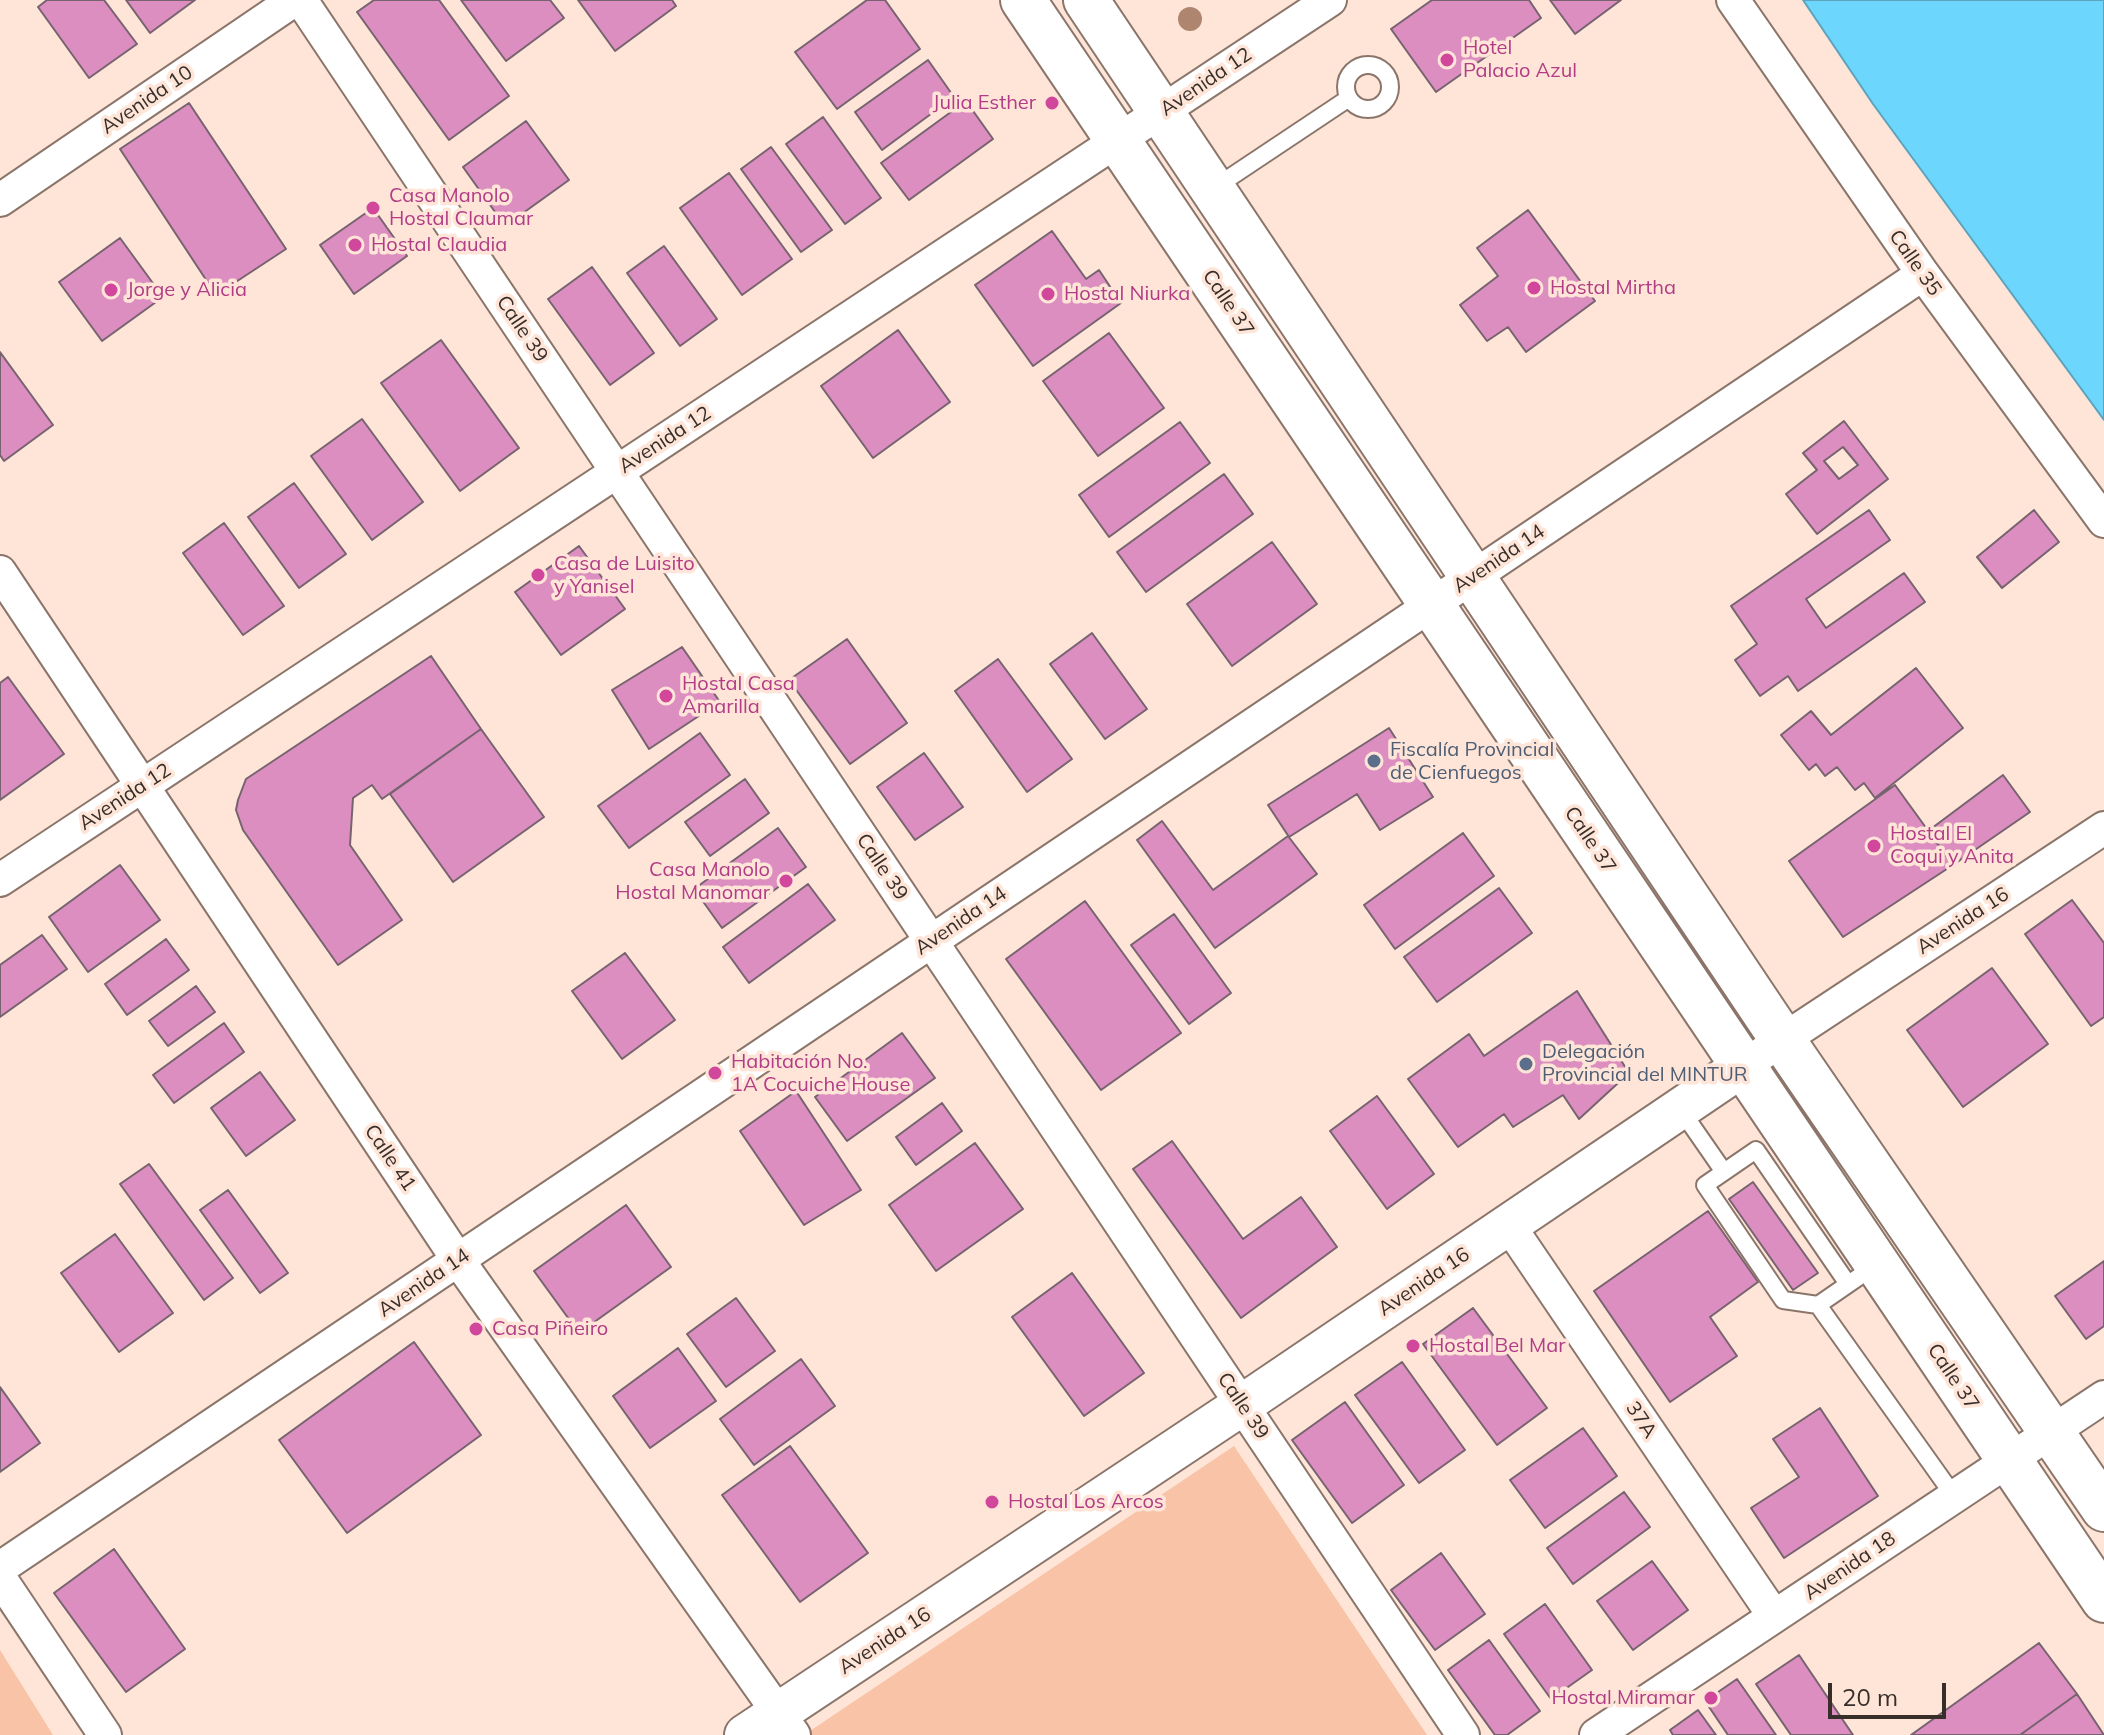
<!DOCTYPE html>
<meta charset="utf-8">
<style>
body{margin:0}
#map{position:relative;width:2104px;height:1735px;overflow:hidden;background:#fee5d8;font-family:Mulish,sans-serif}
canvas{display:block}
.scale{position:absolute;left:1828px;top:1683px;width:118px;height:36px;box-sizing:border-box;border:4px solid #372e29;border-top:0;padding-left:10px;font-size:24px;line-height:28px;white-space:nowrap;color:#372e29;-webkit-text-stroke:6px #fee5d8;paint-order:stroke}
</style>
<div id="map">
<canvas width="2104" height="1735"></canvas>
<div class="scale">20 m</div>
</div>
<script>
const g = document.querySelector('canvas').getContext('2d');
g.lineJoin = 'round';
function fillPath(path, color) { g.fillStyle = color; g.fill(path, 'evenodd'); }
const shape = rows => new Path2D(rows.map(r => 'M' + r).join(''));
function trace(path, color, width, dash) { g.strokeStyle = color; g.lineWidth = width; g.lineCap = dash ? 'butt' : 'round'; g.setLineDash(dash || []); g.stroke(path); }
function drawText(font, color, halo, rows, align = 'center') {
  g.font = font + ' Mulish,sans-serif'; g.lineWidth = 7; g.setLineDash([]); g.textBaseline = 'middle'; g.strokeStyle = halo; g.fillStyle = color; for (const [text, x, y, turn = 0] of rows) {
    g.save(); g.translate(x, y); g.rotate((+turn || 0) * Math.PI / 180); g.textAlign = isNaN(turn) ? turn : align; if (halo) g.strokeText(text, 0, 0); g.fillText(text, 0, 0); g.restore();
  }
}
fillPath(shape([
 [1234,1446,1427,1735,804,1735],
 [0,1650,53,1735,0,1735]
]), '#f8c3a7');
const water = shape([
 [1803,0,2104,0,2104,420,1873,104,1803,0]
]);
fillPath(water, '#6cd6fc');
trace(water, '#5ca4bd', 2);
const building = shape([
 [47,0,104,0,137,44,89,78,38,7,47,0],
 [126,0,195,0,150,33,126,0],
 [374,0,439,0,509,96,449,140,357,12,374,0],
 [461,0,550,0,564,18,506,61,461,0],
 [578,0,672,0,676,6,615,51,578,0],
 [867,0,885,0,920,49,837,109,795,52,867,0],
 [1432,0,1529,0,1541,18,1436,92,1391,29,1432,0],
 [1550,0,1621,0,1575,34,1550,0],
 [928,60,954,97,882,150,855,112,928,60],
 [966,101,993,139,909,200,881,163,966,101],
 [189,103,286,249,216,295,120,149,189,103],
 [823,117,881,198,845,224,786,144,823,117],
 [526,121,569,180,505,226,463,167,526,121],
 [771,147,832,230,801,252,741,169,771,147],
 [729,173,792,259,742,295,680,208,729,173],
 [373,208,407,256,354,294,320,245,373,208],
 [1528,210,1595,301,1526,352,1508,327,1487,341,1460,305,1498,276,1477,248,1528,210],
 [1052,231,1086,279,1099,270,1121,303,1033,366,975,285,1052,231],
 [120,238,163,297,102,341,59,282,120,238],
 [664,246,717,319,680,346,627,273,664,246],
 [592,267,654,353,610,385,548,299,592,267],
 [898,330,950,402,873,458,821,386,898,330],
 [1109,333,1164,408,1098,456,1043,381,1109,333],
 [441,340,519,448,460,491,381,383,441,340],
 [0,352,53,425,4,461,0,455,0,352],
 [362,419,423,502,372,540,311,456,362,419],
 [1844,421,1888,479,1817,534,1786,494,1817,470,1803,453,1844,421],
 [1843,447,1858,465,1839,479,1824,461,1843,447],
 [1180,422,1210,463,1109,537,1079,495,1180,422],
 [1224,474,1253,514,1146,592,1117,552,1224,474],
 [294,483,346,554,299,588,248,517,294,483],
 [1869,510,1890,540,1806,599,1826,628,1904,573,1925,602,1798,691,1788,676,1760,696,1735,660,1757,644,1731,606,1869,510],
 [2034,510,2059,542,2002,588,1977,557,2034,510],
 [224,523,284,606,243,635,183,553,224,523],
 [1272,542,1317,604,1232,666,1187,604,1272,542],
 [579,546,625,609,561,655,515,592,579,546],
 [1092,633,1147,709,1105,739,1050,664,1092,633],
 [847,639,907,723,850,764,789,680,847,639],
 [682,647,720,702,649,749,612,690,682,647],
 [431,656,481,729,382,799,372,785,353,798,350,845,402,920,338,965,243,830,236,810,238,800,246,779,431,656],
 [998,659,1072,759,1027,792,955,691,998,659],
 [1916,668,1963,728,1875,798,1864,783,1855,790,1837,767,1825,776,1816,764,1809,770,1781,735,1811,711,1831,735,1916,668],
 [8,677,64,754,0,800,0,683,8,677],
 [1389,728,1433,797,1380,830,1357,794,1289,837,1268,805,1389,728],
 [481,729,544,817,453,882,390,794,481,729],
 [700,733,730,775,629,848,598,806,700,733],
 [924,753,963,807,915,840,877,787,924,753],
 [2003,775,2030,812,1953,865,1928,831,2003,775],
 [745,779,769,813,710,856,685,822,745,779],
 [1895,785,1953,865,1843,937,1789,861,1895,785],
 [1162,821,1213,890,1288,836,1317,874,1215,948,1137,840,1162,821],
 [778,828,806,867,722,928,694,889,778,828],
 [1463,833,1494,876,1395,949,1364,905,1463,833],
 [120,865,160,920,88,972,49,917,120,865],
 [808,884,835,920,749,983,723,947,808,884],
 [1499,888,1532,933,1437,1002,1404,957,1499,888],
 [2072,900,2104,943,2104,1017,2091,1026,2025,934,2072,900],
 [1085,901,1181,1033,1101,1090,1006,959,1085,901],
 [1174,914,1231,993,1189,1024,1131,945,1174,914],
 [42,935,67,969,0,1017,0,965,42,935],
 [166,939,189,970,127,1015,105,984,166,939],
 [625,953,675,1020,622,1059,572,991,625,953],
 [1992,968,2048,1044,1963,1107,1907,1030,1992,968],
 [196,986,215,1012,168,1046,149,1021,196,986],
 [1577,991,1629,1073,1579,1119,1563,1095,1513,1127,1504,1114,1458,1147,1408,1079,1469,1034,1484,1056,1577,991],
 [224,1023,244,1052,174,1103,153,1075,224,1023],
 [902,1033,935,1078,847,1141,815,1097,902,1033],
 [260,1072,295,1120,246,1156,211,1108,260,1072],
 [796,1091,861,1190,804,1225,740,1131,796,1091],
 [1377,1096,1434,1174,1387,1209,1330,1131,1377,1096],
 [942,1103,962,1131,916,1165,896,1137,942,1103],
 [1172,1141,1243,1239,1301,1197,1337,1247,1241,1318,1133,1169,1172,1141],
 [975,1143,1023,1209,936,1271,889,1205,975,1143],
 [149,1164,233,1278,204,1300,120,1184,149,1164],
 [1753,1182,1818,1273,1793,1290,1729,1199,1753,1182],
 [228,1190,288,1273,260,1293,200,1210,228,1190],
 [626,1205,671,1267,579,1333,534,1271,626,1205],
 [1708,1211,1758,1282,1710,1317,1737,1356,1670,1402,1594,1291,1708,1211],
 [115,1234,173,1313,119,1352,61,1273,115,1234],
 [2104,1261,2104,1326,2086,1339,2055,1296,2104,1261],
 [1072,1273,1144,1373,1084,1416,1012,1317,1072,1273],
 [736,1298,775,1351,726,1387,687,1334,736,1298],
 [1473,1308,1547,1408,1497,1445,1423,1344,1473,1308],
 [414,1342,481,1435,347,1533,279,1440,414,1342],
 [678,1348,716,1401,650,1448,613,1396,678,1348],
 [801,1359,835,1406,754,1465,720,1419,801,1359],
 [1402,1362,1465,1450,1419,1483,1355,1395,1402,1362],
 [0,1387,40,1443,0,1472,0,1387],
 [1345,1402,1404,1485,1352,1523,1292,1440,1345,1402],
 [1820,1408,1878,1496,1784,1558,1751,1508,1799,1477,1773,1439,1820,1408],
 [1583,1428,1617,1476,1545,1528,1510,1480,1583,1428],
 [790,1446,868,1553,800,1602,722,1495,790,1446],
 [1624,1492,1650,1527,1573,1584,1547,1548,1624,1492],
 [114,1549,185,1649,126,1692,54,1593,114,1549],
 [1441,1553,1485,1614,1435,1650,1391,1590,1441,1553],
 [1652,1561,1688,1610,1633,1650,1597,1601,1652,1561],
 [1545,1604,1592,1670,1551,1699,1504,1634,1545,1604],
 [1489,1640,1540,1711,1507,1735,1495,1735,1448,1670,1489,1640],
 [2039,1643,2077,1694,2020,1735,1911,1735,2039,1643],
 [1799,1655,1853,1735,1791,1735,1756,1684,1799,1655],
 [1737,1679,1776,1735,1728,1735,1705,1701,1737,1679],
 [2077,1694,2104,1735,2020,1735,2077,1694],
 [1698,1710,1716,1735,1673,1735,1670,1730,1698,1710]
]);
fillPath(building, '#db8ebf');
trace(building, '#77636f', 2);
const service = shape([
 '1346 87a22 22 0 1 1 44 0a22 22 0 1 1-44 0Z',
 [1214,188,1349,98],
 [1681,1110,1724,1172],
 [1848,1284,1756,1150,1705,1185,1783,1300,1818,1305,1876,1265],
 [1818,1305,1954,1496]
]);
const minor = shape([
 [301,0,1463,1735],
 [1733,0,1923,274,2104,521],
 [0,200,294,0],
 [0,572,458,1260,794,1735],
 [0,880,1330,0],
 [1743,1066,2104,828],
 [1508,1224,1774,1616],
 [0,1568,1923,274],
 [0,1578,105,1735],
 [1596,1735,2104,1397]
]);
const tertiary = shape([
 [745,1735,1242,1405,1743,1066]
]);
const primary = shape([
 [1023,0,2104,1600],
 [1086,0,1782,1039,2104,1509]
]);
trace(service, '#8b756a', 20);
trace(minor, '#8b756a', 36);
trace(tertiary, '#8b756a', 44);
trace(primary, '#8b756a', 48);
trace(service, '#fff', 16);
trace(minor, '#fff', 32);
trace(tertiary, '#fff', 40);
trace(primary, '#fff', 44);
g.fillStyle = '#ae8670';
for (const [x, y] of [
 [1190,19]
]) { g.beginPath(); g.arc(x, y, 12, 0, 2 * Math.PI); g.fill(); }
for (const [x, y, r, color] of [
 [1447,60,8,"#d1479c"],
 [1052,103,8,"#d1479c"],
 [373,208,8,"#d1479c"],
 [355,245,8,"#d1479c"],
 [1534,288,8,"#d1479c"],
 [111,290,8,"#d1479c"],
 [1048,294,8,"#d1479c"],
 [538,575,8,"#d1479c"],
 [666,696,8,"#d1479c"],
 [1374,761,8,"#5c6f8a"],
 [1874,846,8,"#d1479c"],
 [786,881,8,"#d1479c"],
 [1526,1064,8,"#5c6f8a"],
 [715,1073,8,"#d1479c"],
 [476,1329,8,"#d1479c"],
 [1413,1346,8,"#d1479c"],
 [992,1502,8,"#d1479c"],
 [1711,1698,8,"#d1479c"]
]) { const dot = new Path2D(); dot.arc(x, y, r, 0, 2 * Math.PI); g.fillStyle = color; g.fill(dot); trace(dot, '#fee5d8', 3); }
drawText('20px', '#b23c85', '#fee5d8', [
 ["Hotel",1463,48],
 ["Palacio Azul",1463,71],
 ["Julia Esther",1036,103,"right"],
 ["Casa Manolo",389,196],
 ["Hostal Claumar",389,219],
 ["Hostal Claudia",371,245],
 ["Hostal Mirtha",1550,288],
 ["Jorge y Alicia",127,290],
 ["Hostal Niurka",1064,294],
 ["Casa de Luisito",554,564],
 ["y Yanisel",554,587],
 ["Hostal Casa",682,684],
 ["Amarilla",682,707],
 ["Hostal El",1890,834],
 ["Coqui y Anita",1890,857],
 ["Casa Manolo",770,870,"right"],
 ["Hostal Manomar",770,893,"right"],
 ["Habitación No.",731,1062],
 ["1A Cocuiche House",731,1085],
 ["Casa Piñeiro",492,1329],
 ["Hostal Bel Mar",1429,1346],
 ["Hostal Los Arcos",1008,1502],
 ["Hostal Miramar",1695,1698,"right"]
], 'left');
drawText('20px', '#372e29', '#fee5d8', [
 ["Avenida 12",1206,82,-34],
 ["Avenida 10",147,100,-34],
 ["Calle 35",1915,263,55],
 ["Calle 37",1228,303,56],
 ["Calle 39",522,329,56],
 ["Avenida 12",665,440,-33],
 ["Avenida 14",1499,559,-34],
 ["Avenida 12",125,797,-33],
 ["Calle 37",1590,840,56],
 ["Calle 39",882,867,56],
 ["Avenida 14",961,921,-34],
 ["Avenida 16",1963,921,-33],
 ["Calle 41",390,1158,56],
 ["Avenida 16",1424,1282,-34],
 ["Avenida 14",424,1283,-34],
 ["Calle 37",1953,1377,56],
 ["Calle 39",1243,1406,56],
 ["37A",1641,1420,56],
 ["Avenida 18",1850,1566,-34],
 ["Avenida 16",885,1641,-33]
]);
drawText('20px', '#4e5e75', '#fee5d8', [
 ["Fiscalía Provincial",1390,750],
 ["de Cienfuegos",1390,773],
 ["Delegación",1542,1052],
 ["Provincial del MINTUR",1542,1075]
], 'left');
</script>
